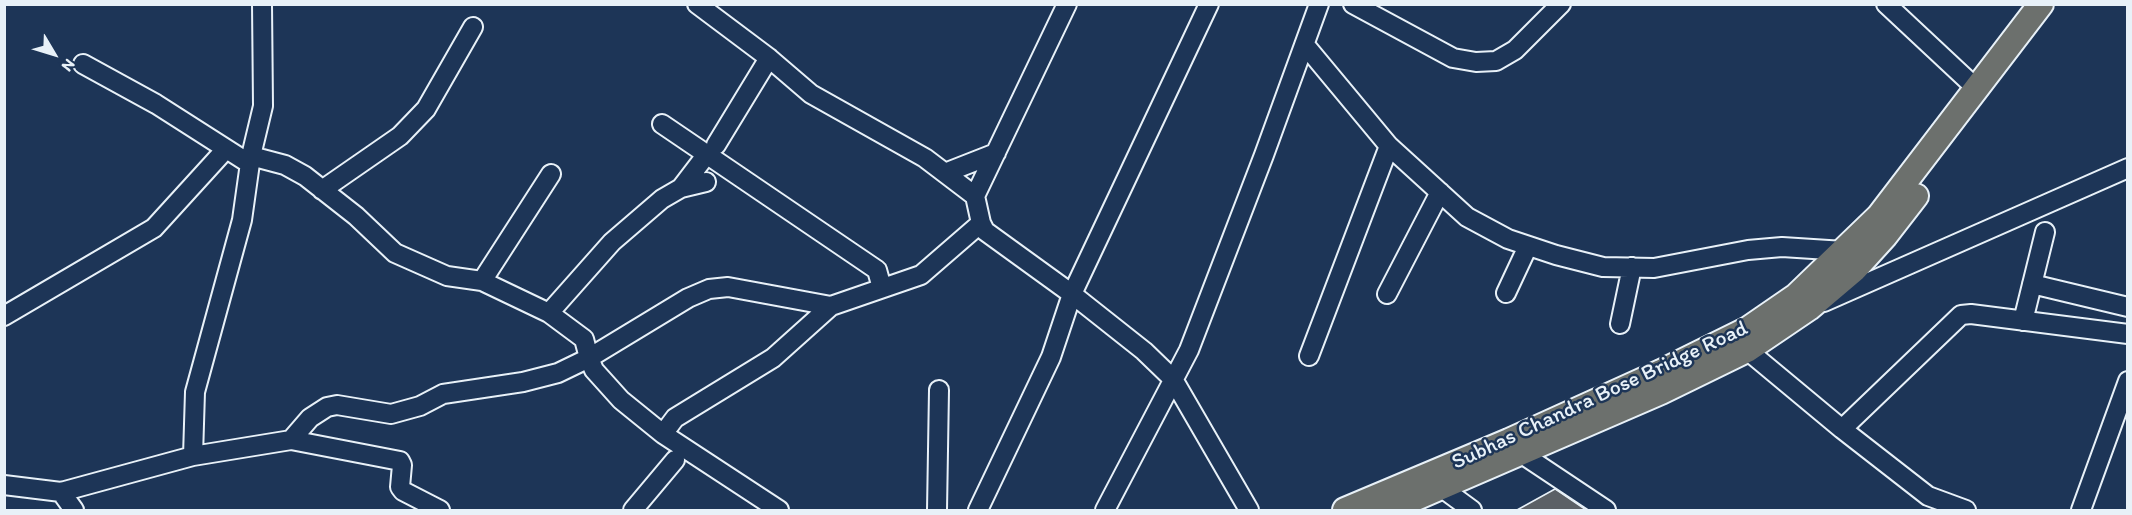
<!DOCTYPE html>
<style>
body{margin:0}
#map{position:relative;width:2132px;height:515px;overflow:hidden;background:#1d3557;font-family:Itim,sans-serif}
canvas{display:block}
.frame{position:absolute;inset:0;border:6px solid #e8f1f8;pointer-events:none}
.north{position:absolute;left:24px;top:24px;width:60px;height:60px;-webkit-text-stroke:4px #1d3557;paint-order:stroke;rotate:128deg;font-size:16px;font-weight:700;line-height:24px;text-align:center;color:#e8f1f8}
.north::after{content:'';display:block;margin:auto;width:21px;height:27px;background:#e8f1f8;clip-path:polygon(50% 0,100% 100%,50% 72%,0 100%)}
</style>
<div id="map">
<canvas width="2132" height="515"></canvas>
<div class="frame"></div>
<div class="north">N</div>
</div>
<script>
const g = document.querySelector('canvas').getContext('2d');
g.lineJoin = 'round';
function fillPath(path, color) { g.fillStyle = color; g.fill(path, 'evenodd'); }
const shape = rows => new Path2D(rows.map(r => 'M' + r).join(''));
function trace(path, color, width, dash) { g.strokeStyle = color; g.lineWidth = width; g.lineCap = dash ? 'butt' : 'round'; g.setLineDash(dash || []); g.stroke(path); }
function drawText(font, color, halo, rows, align = 'center') {
  g.font = font + ' Itim,sans-serif'; g.lineWidth = 5; g.setLineDash([]); g.textBaseline = 'middle'; g.strokeStyle = halo; g.fillStyle = color; for (const [text, x, y, turn = 0] of rows) {
    g.save(); g.translate(x, y); g.rotate((+turn || 0) * Math.PI / 180); g.textAlign = isNaN(turn) ? turn : align; if (halo) g.strokeText(text, 0, 0); g.fillText(text, 0, 0); g.restore();
  }
}
const building = shape([
 [1555,489,1586,510,1517,510,1555,489]
]);
fillPath(building, '#5b6066');
trace(building, '#e8f1f8', 1.5);
const minor = shape([
 [697,4,769,58,811,94,925,158,975,196],
 [1067,4,975,196,981,223,985,231,1072,294,1144,351,1173,379,1249,510],
 [1353,4,1453,58,1476,62,1496,61,1515,50,1561,4],
 [1886,4,1977,89],
 [1305,45,1389,146,1467,217,1508,239,1556,255,1603,267,1654,268,1748,250,1782,247,1844,251],
 [83,64,156,104,250,164],
 [662,124,877,270,882,288],
 [716,145,769,58],
 [251,156,285,165,305,176,356,216,395,253,447,276,482,281,549,313,584,339,589,358,594,370,621,400,663,434,779,510],
 [945,173,996,153],
 [681,188,707,154],
 [322,190,400,136,426,109,473,27],
 [482,281,551,174],
 [2032,284,2128,307],
 [1506,293,1528,246],
 [1387,294,1440,192],
 [1824,302,2128,168],
 [549,313,612,242,662,199,681,188,706,182],
 [4,316,154,228,226,149],
 [2023,321,2045,232],
 [1620,324,1632,267],
 [1747,350,1842,429,1928,496,1966,510],
 [1309,356,1389,146],
 [1842,429,1961,315,1971,314,2128,334],
 [663,434,675,418,773,358,831,306],
 [291,440,310,418,327,407,337,405,391,414,420,406,443,394,523,382,558,373,589,358,688,298,709,289,728,287,831,306,921,275,981,223],
 [1522,454,1606,510],
 [193,456,195,392,242,220,251,156,263,106,262,4],
 [4,485,61,492,74,510],
 [1442,488,1472,510],
 [61,492,193,456,291,440,400,461,402,465,400,487,403,491,440,510],
 [633,510,675,460],
 [937,510,939,390],
 [978,510,1051,357,1072,294,1209,4],
 [1105,510,1189,350,1264,155,1319,4],
 [2081,510,2128,381]
]);
const major = shape([
 [1345,510,1509,441,1661,372,1748,329,1796,296,1879,216,2041,4],
 [1388,510,1661,392,1747,350,1809,308,1855,269,1885,236,1916,196]
]);
trace(minor, '#e8f1f8', 22);
trace(major, '#e8f1f8', 28);
trace(minor, '#1d3557', 18);
trace(major, '#6c706d', 24);
drawText('22px', '#e8f1f8', '#1d3557', [
 ["Subhas Chandra Bose Bridge Road",1600,396,-25]
]);
</script>
